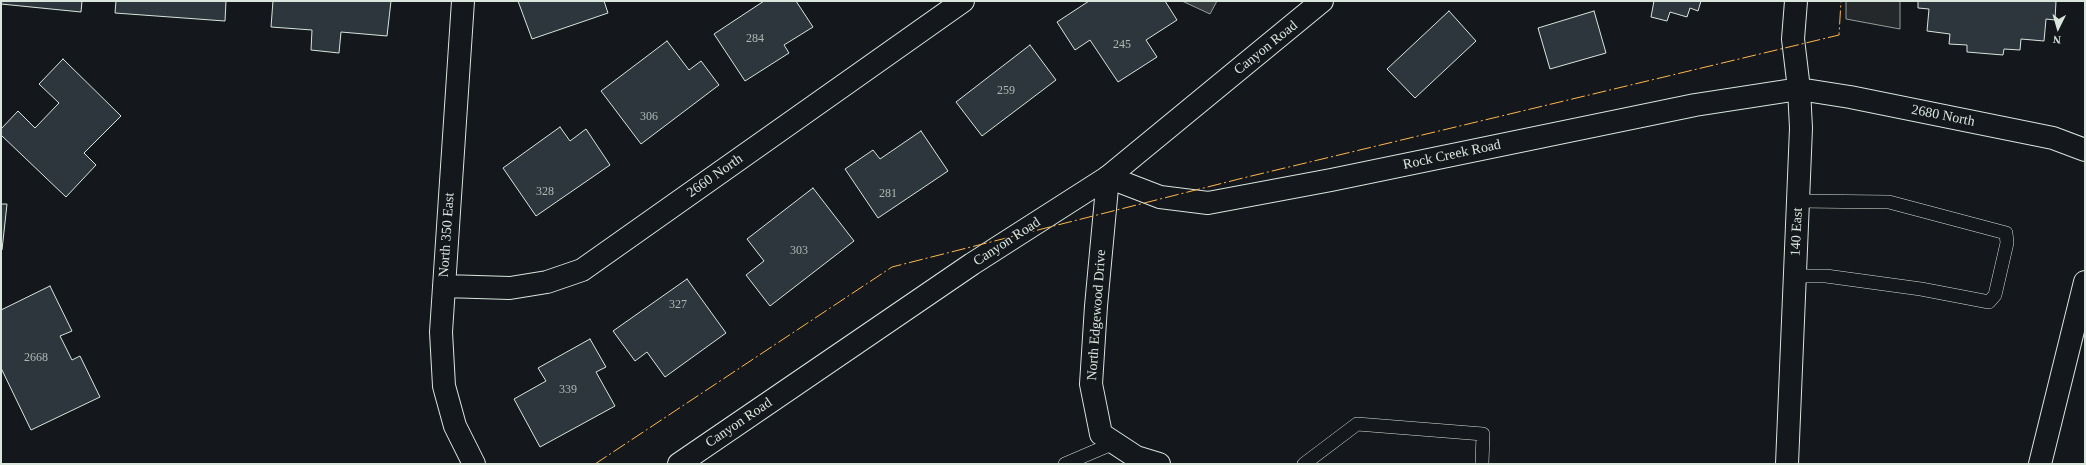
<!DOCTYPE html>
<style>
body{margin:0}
#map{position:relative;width:2086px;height:465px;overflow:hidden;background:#14181c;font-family:"Times New Roman",serif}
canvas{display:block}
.frame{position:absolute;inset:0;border:2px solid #d8e6dc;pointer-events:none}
.north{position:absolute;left:2038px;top:8px;width:40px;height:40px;-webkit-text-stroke:3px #14181c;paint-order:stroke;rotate:185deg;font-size:11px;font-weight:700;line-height:16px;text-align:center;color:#d8e6dc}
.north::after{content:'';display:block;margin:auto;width:14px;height:18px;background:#d8e6dc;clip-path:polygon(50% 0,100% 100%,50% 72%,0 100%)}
</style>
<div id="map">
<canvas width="2086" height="465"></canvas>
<div class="frame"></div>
<div class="north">N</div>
</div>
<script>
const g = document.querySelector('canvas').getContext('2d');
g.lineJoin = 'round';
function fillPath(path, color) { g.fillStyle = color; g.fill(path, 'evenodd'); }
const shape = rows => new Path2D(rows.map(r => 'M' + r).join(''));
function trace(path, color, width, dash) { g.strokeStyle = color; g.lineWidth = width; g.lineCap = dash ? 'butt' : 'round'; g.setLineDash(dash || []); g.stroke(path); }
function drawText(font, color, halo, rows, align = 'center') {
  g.font = font + ' "Times New Roman",serif'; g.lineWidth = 3; g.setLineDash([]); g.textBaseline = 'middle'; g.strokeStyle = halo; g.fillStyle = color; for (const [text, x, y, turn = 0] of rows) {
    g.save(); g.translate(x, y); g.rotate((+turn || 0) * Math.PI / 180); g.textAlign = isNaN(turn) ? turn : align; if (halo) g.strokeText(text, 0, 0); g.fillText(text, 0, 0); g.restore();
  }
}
const parking = shape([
 [1846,1,1900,1,1900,29,1846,19,1846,1]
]);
fillPath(parking, '#24282b');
trace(parking, '#939e99', 1);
const water = shape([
 [1182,1,1217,1,1210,14,1182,1]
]);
fillPath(water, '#363b3e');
trace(water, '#939e99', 1);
const building = shape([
 [1,1,82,1,81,12,1,4,1,1],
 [116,1,226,1,225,21,115,13,116,1],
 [273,1,391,1,387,36,341,32,339,53,311,50,312,30,271,27,273,1],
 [518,1,604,1,608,13,532,39,518,1],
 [764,1,796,1,813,27,784,45,789,53,745,81,714,34,764,1],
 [1089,1,1165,1,1177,20,1146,40,1157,57,1118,82,1090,40,1075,50,1057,22,1089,1],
 [1654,1,1701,1,1698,11,1690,8,1687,17,1670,12,1667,21,1651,17,1654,1],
 [1918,1,2056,1,2055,20,2046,19,2044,41,2021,39,2020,50,2004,49,2003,55,1967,52,1967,45,1949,44,1950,34,1927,31,1929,9,1918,8,1918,1],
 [1449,11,1476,41,1415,98,1387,69,1449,11],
 [1594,11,1606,53,1550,69,1538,28,1594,11],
 [667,41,689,70,701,61,719,85,641,144,601,91,667,41],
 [1030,45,1056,80,982,136,956,102,1030,45],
 [63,59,121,116,84,153,96,165,66,197,1,135,1,129,18,111,35,128,59,103,39,84,63,59],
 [560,127,570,141,586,129,610,165,536,216,503,168,560,127],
 [921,131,948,171,878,218,845,169,873,150,880,159,921,131],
 [813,188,854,241,770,306,746,275,764,261,747,239,813,188],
 [1,204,7,204,2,250,1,250,1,204],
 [687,279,726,333,665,377,647,352,635,361,613,331,687,279],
 [50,286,72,331,60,336,72,360,80,356,100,397,31,430,1,368,1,310,50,286],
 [590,339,606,367,596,372,615,406,540,447,514,399,546,381,538,368,590,339]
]);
fillPath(building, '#2c363c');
trace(building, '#d8e6dc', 1);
const service = shape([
 [1795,276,1826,276,1921,289,1989,302,1995,295,2007,243,2006,233,1889,202,1798,201],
 [1065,464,1114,443],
 [1304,464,1357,424,1483,434,1482,464]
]);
const minor = shape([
 [463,1,441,332,444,386,455,426,474,464],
 [1108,177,1096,306,1091,384,1101,434,1136,457,1159,464],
 [444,286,510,288,547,282,582,270,963,1],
 [1787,464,1798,201,1801,128,1799,89]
]);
const tertiary = shape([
 [1796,1,1793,39,1799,89],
 [1108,177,1160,197,1208,203,1331,180,1695,105,1799,89,1850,97,2053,138,2085,150]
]);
const secondary = shape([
 [679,464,972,264,1108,177,1322,1]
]);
const trunk = shape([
 [2040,464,2085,282]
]);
trace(service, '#d8e6dc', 14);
trace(minor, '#d8e6dc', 24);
trace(tertiary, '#d8e6dc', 24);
trace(secondary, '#d8e6dc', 24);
trace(trunk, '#d8e6dc', 24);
trace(service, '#14181c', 13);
trace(minor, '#14181c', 22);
trace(tertiary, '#14181c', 22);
trace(secondary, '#14181c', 22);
trace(trunk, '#14181c', 22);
trace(shape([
 [595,464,892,267,1243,178,1839,35,1841,1]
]), '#ffb74d', 1, [14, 3, 2, 3]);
drawText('12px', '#adbab4', null, [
 ["284",755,39],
 ["245",1122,45],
 ["259",1006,91],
 ["306",649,117],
 ["328",545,192],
 ["281",888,194],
 ["303",799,251],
 ["327",678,305],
 ["2668",36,358],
 ["339",568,390]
]);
drawText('14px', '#d8e6dc', '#14181c', [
 ["Canyon Road",1266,48,-39],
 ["2680 North",1943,116,11],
 ["Rock Creek Road",1452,155,-12],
 ["2660 North",715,176,-35],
 ["140 East",1797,232,-87],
 ["North 350 East",447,235,-86],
 ["Canyon Road",1007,242,-33],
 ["North Edgewood Drive",1097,315,-86],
 ["Canyon Road",739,423,-34]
]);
</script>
